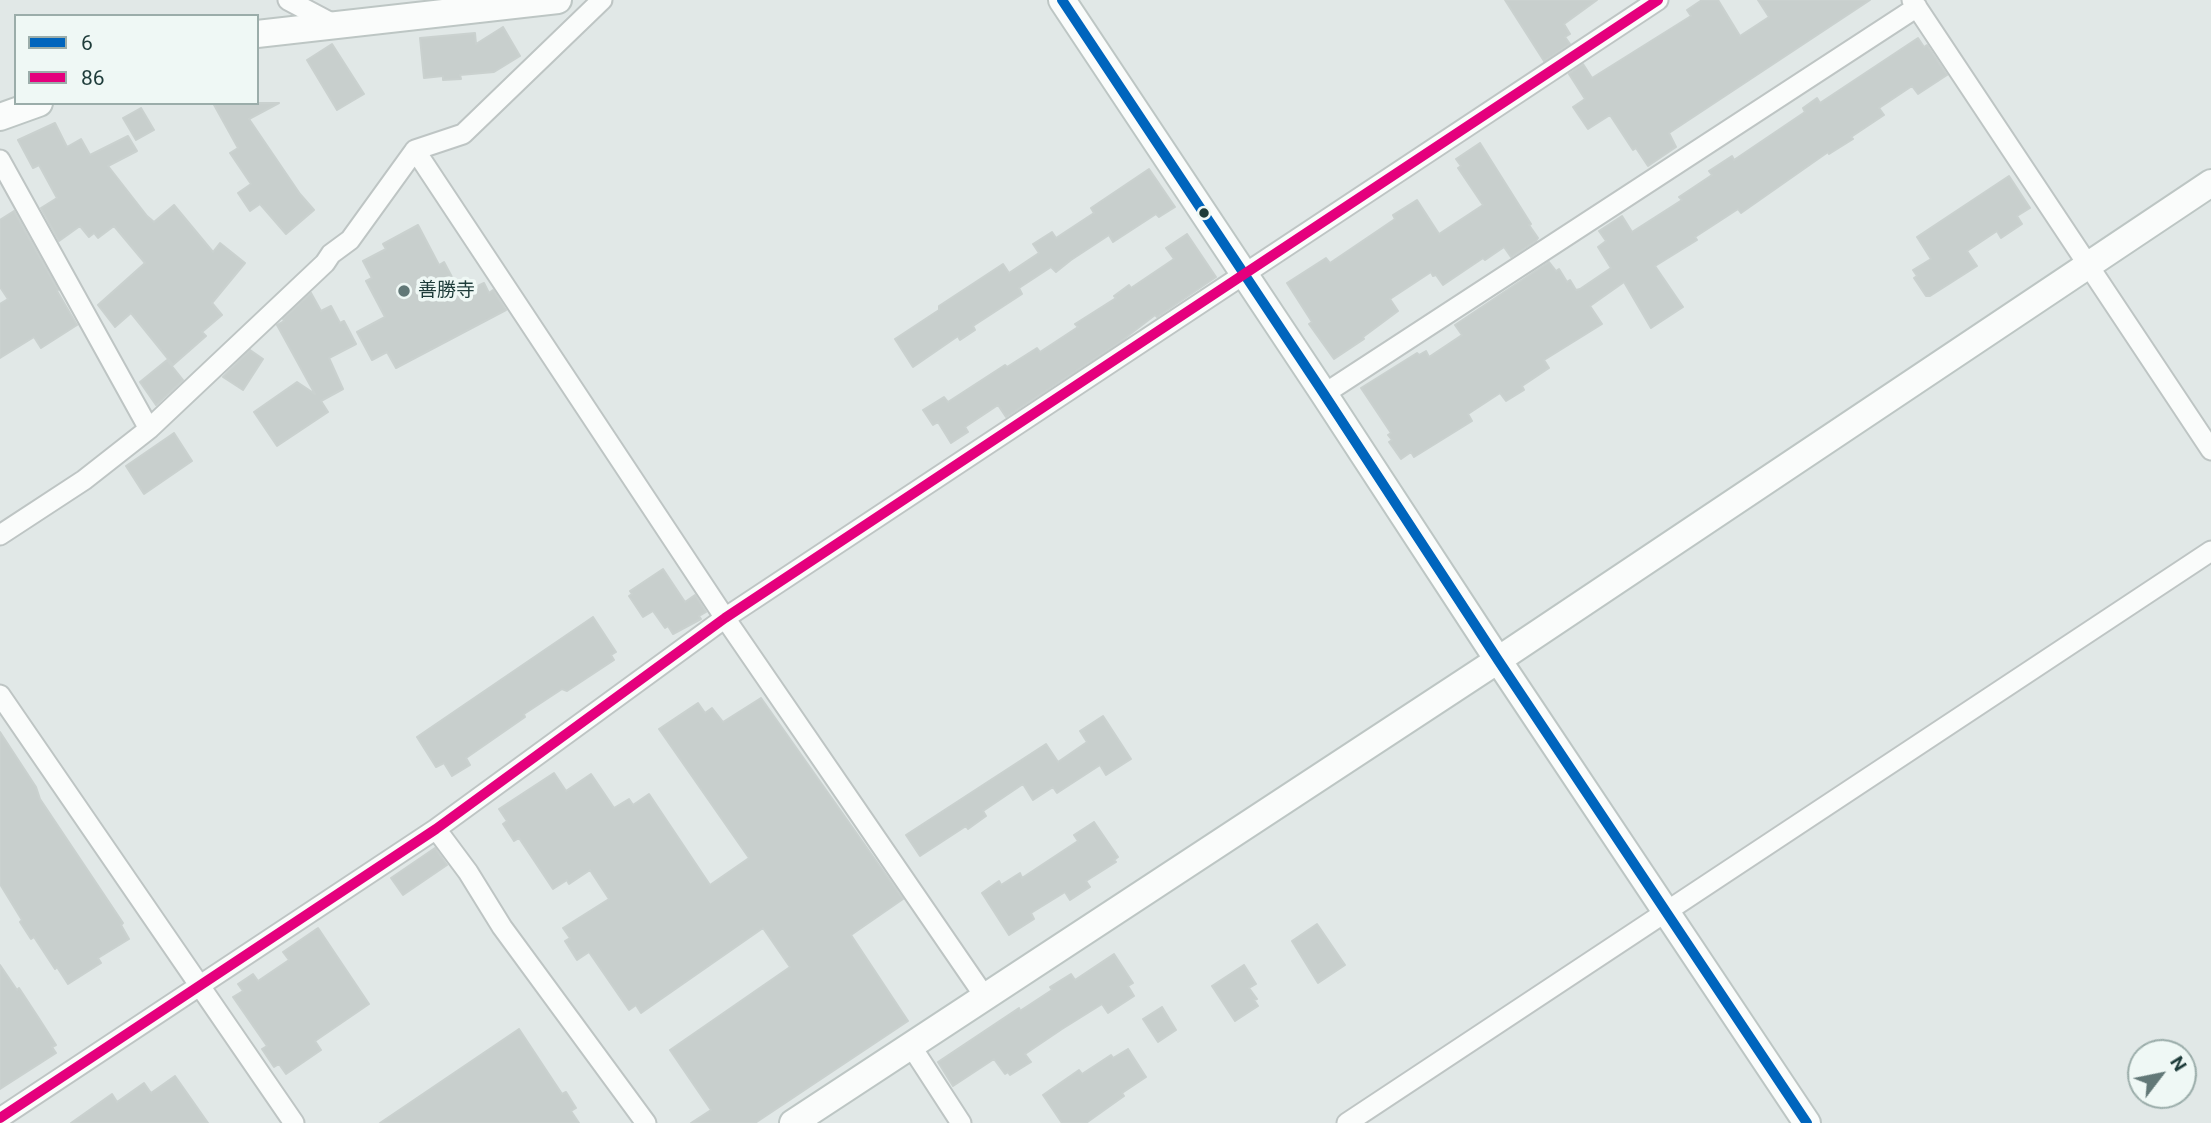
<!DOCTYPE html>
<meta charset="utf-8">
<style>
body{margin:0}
#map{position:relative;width:2211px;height:1123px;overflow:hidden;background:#e1e8e7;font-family:Roboto,sans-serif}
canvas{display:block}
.legend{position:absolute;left:14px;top:14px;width:245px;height:91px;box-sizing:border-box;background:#eff8f5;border:2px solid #9badaa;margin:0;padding:9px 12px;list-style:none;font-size:21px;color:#1e3c3a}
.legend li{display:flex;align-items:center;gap:14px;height:35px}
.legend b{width:35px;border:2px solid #9badaa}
.north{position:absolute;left:2127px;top:1039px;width:70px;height:70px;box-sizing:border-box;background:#eff8f5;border:2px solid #9badaa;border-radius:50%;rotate:58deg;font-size:19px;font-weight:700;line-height:28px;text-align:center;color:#1e3c3a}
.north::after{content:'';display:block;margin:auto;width:24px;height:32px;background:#627877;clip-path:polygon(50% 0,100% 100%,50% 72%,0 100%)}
</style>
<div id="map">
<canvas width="2211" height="1123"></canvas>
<ul class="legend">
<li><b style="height:9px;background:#0065bd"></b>6</li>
<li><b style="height:9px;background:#e5007d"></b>86</li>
</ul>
<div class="north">N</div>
</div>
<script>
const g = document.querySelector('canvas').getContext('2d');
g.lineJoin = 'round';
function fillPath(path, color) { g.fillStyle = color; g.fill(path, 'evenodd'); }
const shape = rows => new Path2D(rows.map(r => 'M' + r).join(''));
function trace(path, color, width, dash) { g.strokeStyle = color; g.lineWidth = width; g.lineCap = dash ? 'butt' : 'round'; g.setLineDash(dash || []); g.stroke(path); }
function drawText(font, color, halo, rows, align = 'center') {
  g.font = font + ' Roboto,"Noto Sans JP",sans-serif'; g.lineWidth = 7; g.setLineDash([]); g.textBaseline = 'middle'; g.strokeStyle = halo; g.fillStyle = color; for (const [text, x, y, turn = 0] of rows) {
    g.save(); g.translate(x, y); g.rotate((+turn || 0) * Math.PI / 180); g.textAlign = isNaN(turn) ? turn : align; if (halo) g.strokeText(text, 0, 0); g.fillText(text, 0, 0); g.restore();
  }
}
const building = shape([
 [1505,0,1597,0,1564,24,1570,34,1565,37,1570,44,1544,61,1505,0],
 [1702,0,1718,0,1740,36,1769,17,1758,0,1870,0,1669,133,1676,147,1648,166,1636,148,1633,150,1610,115,1588,129,1573,107,1585,99,1569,74,1583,64,1592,78,1691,16,1687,10,1702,0],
 [503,27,520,56,494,72,460,75,461,79,443,80,443,76,424,78,420,38,475,33,476,44,503,27],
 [1918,38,1924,47,1927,45,1947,75,1918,94,1912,86,1879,108,1884,115,1851,137,1853,139,1829,154,1828,152,1741,213,1738,209,1695,237,1697,240,1655,266,1683,307,1651,328,1624,282,1590,306,1602,324,1544,360,1549,368,1522,386,1524,390,1506,401,1500,393,1468,414,1472,421,1414,457,1411,452,1401,459,1389,442,1392,440,1388,435,1391,433,1361,388,1417,353,1419,355,1426,351,1429,357,1462,335,1455,325,1549,262,1556,271,1559,269,1567,282,1570,280,1576,290,1580,289,1611,268,1598,247,1606,241,1599,231,1622,216,1632,232,1682,200,1679,197,1712,175,1709,171,1732,156,1734,160,1805,112,1803,108,1817,98,1820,103,1918,38],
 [332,44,364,94,337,110,307,60,332,44],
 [213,103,279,103,249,119,300,194,314,210,286,234,260,204,250,211,238,193,251,184,230,153,238,148,213,103],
 [141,108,154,130,136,140,123,118,141,108],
 [55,123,67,147,81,139,90,155,128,136,137,151,108,166,147,216,154,222,174,205,213,252,220,243,245,263,212,303,222,315,202,332,206,336,173,365,131,313,115,327,98,305,145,263,114,226,98,238,94,233,89,237,80,226,59,241,41,208,57,198,39,165,33,168,18,140,55,123],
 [1480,143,1531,224,1529,225,1538,238,1536,241,1511,257,1504,247,1485,260,1483,258,1443,285,1436,275,1433,276,1431,272,1390,299,1398,311,1363,337,1364,339,1334,359,1309,324,1312,322,1287,283,1326,258,1330,263,1395,219,1393,215,1417,200,1439,234,1483,205,1458,168,1461,166,1456,159,1480,143],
 [1149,169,1175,207,1159,217,1156,214,1113,242,1109,235,1071,260,1056,272,1051,267,1019,288,1022,294,973,326,975,330,960,340,958,336,913,367,895,339,939,310,939,306,1003,264,1009,273,1039,253,1033,244,1052,232,1056,238,1094,213,1091,208,1149,169],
 [2009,176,2030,208,2017,216,2022,224,2001,238,1997,231,1967,251,1977,266,1930,296,1926,296,1914,278,1917,276,1913,270,1931,259,1917,237,2009,176],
 [14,211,58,290,57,291,77,325,41,348,34,337,0,358,0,304,8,299,0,287,0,220,14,211],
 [418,225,439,265,444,262,461,294,484,283,489,293,493,290,506,310,396,368,387,352,372,360,357,332,385,317,366,281,372,278,363,261,386,249,383,244,418,225],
 [1187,234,1216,277,1157,317,1155,315,1120,342,1006,417,998,405,965,427,968,432,951,443,938,422,933,425,923,410,944,397,948,402,1005,365,1007,367,1037,348,1040,352,1078,327,1075,324,1116,298,1114,296,1129,285,1131,288,1174,259,1166,248,1187,234],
 [311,293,321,311,331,306,340,323,344,321,356,344,329,358,343,389,321,401,328,412,277,446,254,412,297,382,315,394,277,325,284,321,283,319,311,293],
 [250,350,263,359,243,390,223,377,250,350],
 [167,360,183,380,156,405,140,382,167,360],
 [174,433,192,461,144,494,126,466,174,433],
 [663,569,685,602,695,595,706,612,699,616,701,619,673,634,668,626,665,628,653,611,643,617,629,596,632,594,630,591,663,569],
 [593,617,616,652,611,655,614,660,567,691,562,689,524,714,525,717,466,758,470,765,452,776,444,763,436,767,417,737,593,617],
 [761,698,903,899,851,935,908,1021,755,1123,691,1123,711,1110,670,1050,790,967,763,928,641,1013,636,1005,629,1010,589,952,577,960,565,941,570,938,563,928,609,899,590,870,569,884,567,880,553,889,519,838,514,841,503,824,507,821,499,809,554,773,566,791,591,774,614,808,629,799,633,805,649,794,710,885,749,858,659,729,698,703,705,713,712,708,723,722,761,698],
 [1103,716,1131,759,1106,775,1100,765,1057,793,1053,787,1033,800,1023,784,983,811,986,816,968,829,966,826,920,856,906,835,1046,744,1058,762,1087,742,1080,731,1103,716],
 [0,732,36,787,40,799,123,923,121,925,129,939,98,958,101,963,68,984,57,967,55,969,34,937,31,939,20,922,22,920,0,884,0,732],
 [1094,822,1118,857,1114,860,1116,862,1086,881,1090,887,1070,900,1065,892,1031,913,1034,919,1009,935,982,893,999,881,1001,885,1020,873,1022,878,1078,841,1074,835,1094,822],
 [435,848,447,865,403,895,391,878,435,848],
 [1317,924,1345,965,1318,983,1292,941,1317,924],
 [318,928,369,1004,315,1041,321,1050,286,1074,279,1064,274,1067,262,1049,267,1046,233,997,243,991,238,984,253,974,258,981,289,960,283,952,318,928],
 [1114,954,1133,983,1128,986,1134,996,1108,1013,1102,1004,1062,1029,1025,1054,1031,1062,1010,1075,1008,1072,1005,1074,994,1059,953,1086,938,1062,1019,1008,1020,1011,1052,990,1050,987,1071,974,1075,980,1114,954],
 [0,965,17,990,19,988,40,1020,56,1045,52,1047,56,1053,0,1089,0,965],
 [1244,965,1256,984,1249,988,1257,999,1254,1000,1258,1006,1235,1021,1212,986,1244,965],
 [1162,1007,1176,1030,1158,1042,1143,1019,1162,1007],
 [519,1029,562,1094,566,1092,576,1108,571,1111,579,1123,380,1123,519,1029],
 [1128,1049,1146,1077,1122,1093,1124,1096,1086,1123,1062,1123,1043,1095,1079,1070,1082,1074,1111,1055,1113,1058,1128,1049],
 [175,1076,208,1123,71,1123,112,1094,117,1102,144,1083,151,1093,175,1076]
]);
fillPath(building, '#c8cfcd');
trace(building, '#cad1cf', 2);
const street = shape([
 [288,0,333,24],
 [1912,0,2211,450],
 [415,150,725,618,985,997],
 [0,160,149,429],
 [1324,394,1917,7],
 [0,535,84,480,149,429,325,263,331,254,350,240,415,150,463,134,602,0],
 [0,695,294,1123],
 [436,829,468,872,502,927,646,1123],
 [911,1046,961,1123],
 [0,1118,436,829,725,618,1658,0],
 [1347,1123,2211,551]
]);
const secondary = shape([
 [1062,0,1324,394,1498,660,1807,1123],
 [257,34,558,0],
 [0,117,39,103],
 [793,1123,1498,660,2211,183]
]);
trace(street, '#bec5c4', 23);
trace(secondary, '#bdc6c4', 30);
trace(street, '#fafcfb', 19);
trace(secondary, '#fafcfb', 26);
trace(shape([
 [1062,0,1324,394,1498,660,1807,1123]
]), '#0065bd', 10);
trace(shape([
 [0,1118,436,829,725,618,1658,0]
]), '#e5007d', 10);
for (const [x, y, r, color] of [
 [1204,213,6,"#1e3c3a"],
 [404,291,7,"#627877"]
]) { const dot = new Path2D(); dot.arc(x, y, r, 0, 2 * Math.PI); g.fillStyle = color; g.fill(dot); trace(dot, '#eff8f5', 2.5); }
drawText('19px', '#1e3c3a', '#eff8f5', [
 ["善勝寺",418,291]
], 'left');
</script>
